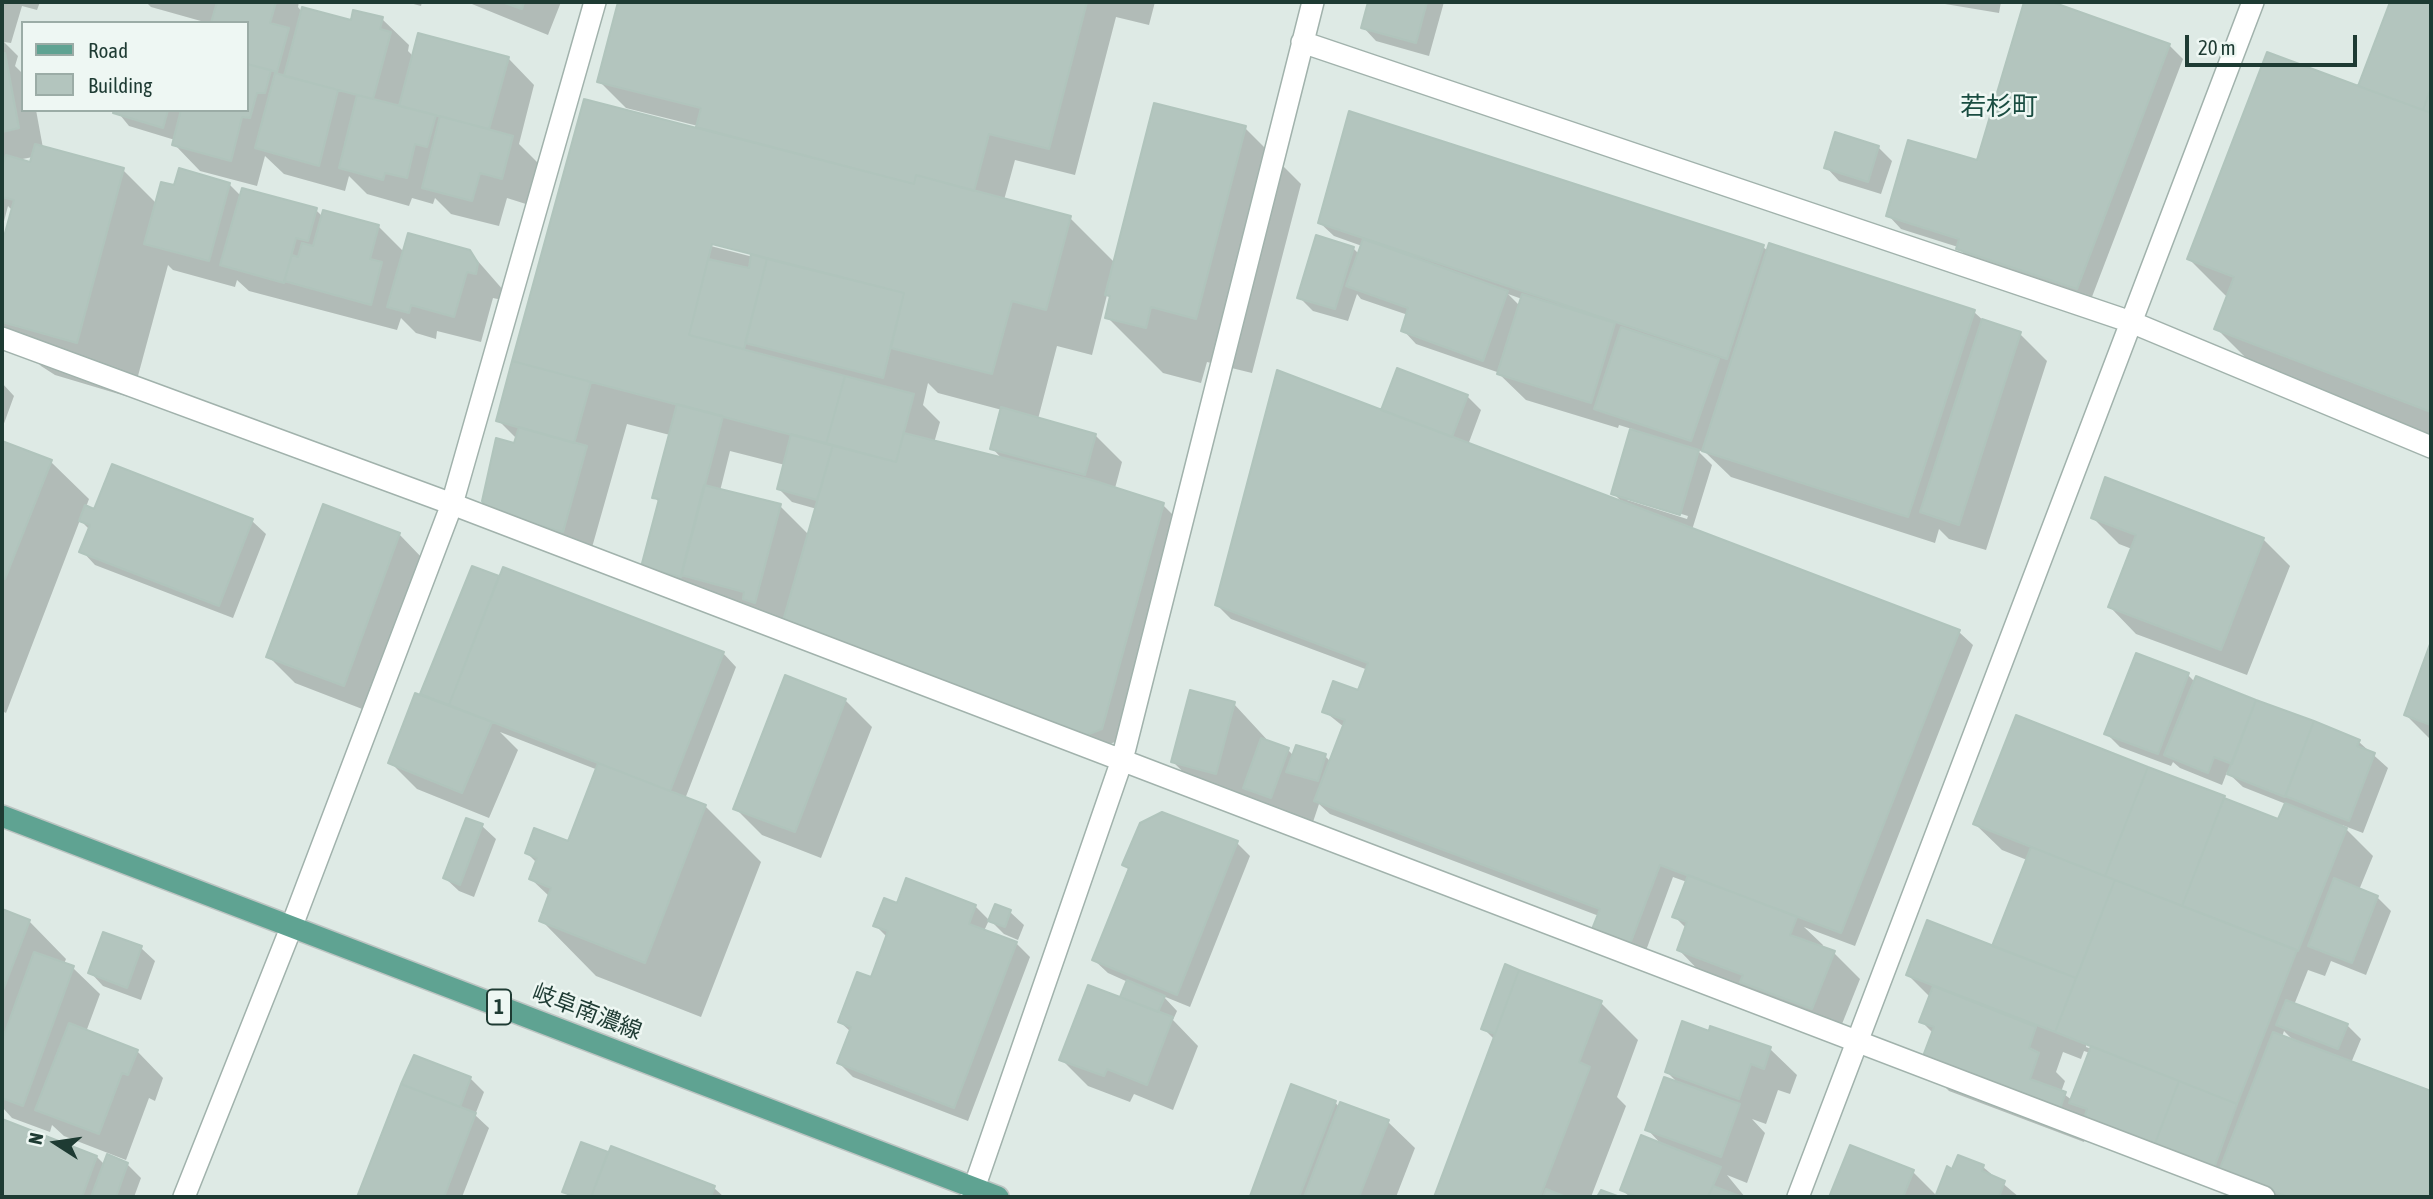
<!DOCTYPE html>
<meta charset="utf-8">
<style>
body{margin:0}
#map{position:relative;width:2433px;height:1199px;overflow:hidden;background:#deeae5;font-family:"Asap Condensed",sans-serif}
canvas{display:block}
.frame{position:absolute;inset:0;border:4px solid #1e3b33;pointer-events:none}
.legend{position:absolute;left:21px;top:21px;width:228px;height:91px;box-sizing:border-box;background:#eef7f3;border:2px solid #9baca6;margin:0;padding:9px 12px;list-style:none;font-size:21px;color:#1e3b33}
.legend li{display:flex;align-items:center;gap:14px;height:35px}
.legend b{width:35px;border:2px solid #9baca6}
.north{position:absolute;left:21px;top:1108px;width:70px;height:70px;-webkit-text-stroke:5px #eef7f3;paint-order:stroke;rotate:282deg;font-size:19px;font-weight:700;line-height:28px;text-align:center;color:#1e3b33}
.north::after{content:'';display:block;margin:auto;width:24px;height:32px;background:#1e3b33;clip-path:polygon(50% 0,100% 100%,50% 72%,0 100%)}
.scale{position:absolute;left:2185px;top:35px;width:172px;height:32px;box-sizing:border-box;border:4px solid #1e3b33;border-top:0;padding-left:9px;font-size:21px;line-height:24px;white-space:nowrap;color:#1e3b33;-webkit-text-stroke:5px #eef7f3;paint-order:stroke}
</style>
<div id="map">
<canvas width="2433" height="1199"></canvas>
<div class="frame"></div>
<ul class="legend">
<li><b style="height:9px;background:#5fa392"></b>Road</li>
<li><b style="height:19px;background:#b3c5be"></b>Building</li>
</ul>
<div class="north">N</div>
<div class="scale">20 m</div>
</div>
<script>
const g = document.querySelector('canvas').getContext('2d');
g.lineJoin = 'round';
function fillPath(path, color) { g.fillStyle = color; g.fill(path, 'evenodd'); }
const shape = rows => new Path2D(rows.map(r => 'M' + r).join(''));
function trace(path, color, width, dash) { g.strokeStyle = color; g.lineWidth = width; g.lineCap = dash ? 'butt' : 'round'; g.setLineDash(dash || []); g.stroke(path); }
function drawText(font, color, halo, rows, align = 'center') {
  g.font = font + ' "Asap Condensed","Noto Sans JP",sans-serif'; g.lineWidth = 5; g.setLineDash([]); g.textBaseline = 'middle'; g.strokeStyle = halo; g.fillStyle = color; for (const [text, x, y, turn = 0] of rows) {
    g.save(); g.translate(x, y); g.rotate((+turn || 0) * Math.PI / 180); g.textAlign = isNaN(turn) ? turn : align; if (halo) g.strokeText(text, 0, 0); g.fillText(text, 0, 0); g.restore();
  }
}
fillPath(shape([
 [2,2,40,2,37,10,22,6,11,43,4,42,18,56,15,66,23,74,23,110,36,110,43,148,123,170,157,204,175,187,229,184,241,196,316,210,323,217,378,226,404,252,469,251,504,291,502,300,493,298,481,342,437,331,436,339,416,333,401,318,397,330,249,291,237,280,235,287,173,270,168,265,132,398,55,375,41,366,2,327,2,250,13,211,8,206,2,229],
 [33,157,31,164,17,160],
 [146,2,299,2,298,7,302,12,352,22,382,19,409,45,408,51,414,57,508,58,534,85,519,144,539,164,529,205,507,198,499,226,451,214,435,198,433,204,412,198,409,206,367,194,349,176,345,191,284,174,265,156,257,186,200,171,174,144,175,140,129,126,116,110,247,110,247,23,208,23,151,7],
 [406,2,422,2,421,6],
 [467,2,561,2,548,35],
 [619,2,1155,2,1149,25,1116,17,1075,175,1015,160,1004,200,1070,218,1115,263,1245,128,1301,184,1252,373,1207,362,1201,383,1163,373,1107,317,1111,299,1107,295,1092,355,1057,346,1038,419,1095,435,1122,462,1114,492,1163,505,1177,519,1115,742,1087,753,643,567,660,503,654,497,670,435,627,424,589,558,519,538,517,439,498,420,585,101,702,131,698,126,626,108,599,81],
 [704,241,753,253,753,257,703,244],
 [928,383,938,393,1002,410,992,448,1006,463,934,443,940,422,923,405],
 [730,451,785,465,779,489,792,502,817,509,809,535,780,506,720,491],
 [1370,2,1444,2,1429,56,1376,41,1363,27],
 [1933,2,2001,2,1999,13],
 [2026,2,2047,2,2169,45,2183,59,2090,302,1971,262,1958,247,1901,229,1888,215,1979,162],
 [2392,2,2431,2,2431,446,2272,384,2216,328,2228,298,2189,259,2365,91,2360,86],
 [1878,147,1892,161,1881,194,1839,181,1826,167],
 [1320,223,1763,247,1768,251,1974,312,1985,322,2020,334,2047,361,1986,550,1949,539,1939,529,1935,543,1731,477,1705,452,1697,450,1712,465,1692,530,1959,632,1973,645,1855,946,1804,927,1823,945,1822,948,1834,953,1860,979,1838,1034,1705,977,1679,950,1686,928,1674,916,1687,882,1673,877,1644,956,1599,916,1330,814,1319,804,1309,834,1283,825,1256,799,1253,810,1211,799,1173,762,1234,704,1271,744,1288,750,1294,756,1325,756,1331,762,1344,727,1324,711,1359,692,1368,670,1231,619,1217,605,1382,412,1467,396,1481,410,1468,445,1624,504,1613,493,1632,429,1619,425,1618,428,1526,400,1497,372,1416,344,1403,330,1408,315,1361,299,1357,294,1348,321,1313,311,1299,297,1353,248,1359,254,1362,246,1334,236],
 [1508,294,1522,299,1520,306],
 [1627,497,1688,516,1687,519,1627,500],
 [2,383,14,396,2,429],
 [2,443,51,462,89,499,86,507,95,511,252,521,266,534,233,618,95,565,82,551,90,530,80,520,6,713,2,711],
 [2093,518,2263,539,2290,566,2247,675,2136,634,2110,607,2132,549,2119,544],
 [399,534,425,561,370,712,295,683,268,656],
 [473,568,723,653,736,667,685,799,705,806,761,862,701,1017,596,976,541,920,550,897,531,879,537,863,527,853,569,843,598,770,500,732,518,750,489,818,417,789,390,762,421,697],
 [2431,646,2431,740,2406,715],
 [2137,655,2188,675,2195,682,2359,742,2388,768,2363,833,2342,825,2373,856,2359,890,2377,897,2391,911,2366,975,2331,961,2325,976,2308,970,2294,1005,2347,1025,2361,1039,2351,1063,2431,1092,2431,1197,2269,1197,2091,1124,2084,1142,1949,1091,1922,1064,1933,1033,1921,1021,1930,997,1908,975,1993,948,2027,860,2002,850,1975,824,2279,822,2286,804,2243,787,2227,772,2222,785,2180,768,2173,762,2171,766,2120,747,2106,733],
 [2284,1031,2296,1043,2282,1037],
 [2086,1043,2234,1104,2086,1047],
 [2084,1051,2090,1053,2072,1100,2061,1092,2065,1081,2056,1072,2063,1052,2081,1059],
 [845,700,872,727,821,858,762,835,735,808],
 [482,826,496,839,474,897,459,891,445,878],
 [1237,843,1250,856,1190,1007,1163,996,1177,1011,1173,1020,1198,1046,1173,1110,1134,1094,1130,1102,1088,1086,1061,1059,1121,1000,1128,982,1108,973,1094,960,1130,871,1124,865],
 [898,905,975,906,989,920,984,931,1016,943,1030,957,968,1121,853,1077,839,1063,851,1032,840,1022,872,980,887,937,875,925],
 [2,911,29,921,66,959,64,964,73,968,100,994,86,1032,137,1051,163,1078,155,1101,149,1098,126,1160,64,1136,52,1125,50,1132,12,1118,2,1107],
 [1010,912,1024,925,1018,940,1004,934,990,920],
 [141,948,155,961,141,1000,103,986,90,972],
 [1506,967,1601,1003,1638,1040,1617,1097,1626,1106,1591,1197,1436,1197,1495,1040,1483,1028],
 [1709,1033,1770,1049,1797,1075,1790,1094,1778,1090,1766,1124,1752,1119,1765,1133,1747,1183,1727,1175,1745,1197,1630,1197,1622,1190,1663,1146,1647,1129,1679,1084,1667,1072],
 [415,1057,470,1078,484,1092,475,1115,489,1128,462,1197,360,1197],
 [1335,1102,1340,1108,1388,1122,1415,1148,1396,1197,1254,1197],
 [2,1121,97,1157,105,1165,127,1164,141,1178,134,1197,2,1197],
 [1851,1148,1913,1172,1937,1196,1953,1171,1983,1167,2019,1197,1831,1197],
 [612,1149,714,1188,724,1197,570,1197,564,1191,607,1154,609,1156]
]), '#0003');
const building = shape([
 [217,2,276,2,270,23,289,28,277,72,247,64,247,23,211,23,217,2],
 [502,2,524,2,522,9,502,2],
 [618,2,1087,2,1049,149,989,134,974,191,916,175,914,184,696,127,701,108,597,82,618,2],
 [1368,2,1427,2,1416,43,1361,28,1368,2],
 [2024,2,2052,2,2170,44,2077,289,1956,249,1959,239,1886,216,1908,140,1977,160,2024,2],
 [2390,2,2431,2,2431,88,2423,110,2358,86,2390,2],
 [302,7,351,20,353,10,383,17,380,29,391,32,373,99,284,76,302,7],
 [418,33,509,57,489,129,399,106,418,33],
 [2267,52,2431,113,2431,412,2214,329,2234,277,2187,259,2267,52],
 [5,53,19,128,2,132,2,54,5,53],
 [247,64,271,70,265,93,257,93,250,118,242,117,231,161,172,145,181,110,247,110,247,64],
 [275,73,338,90,319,166,255,148,275,73],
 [2431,88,2431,113,2423,110,2431,88],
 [357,95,436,115,427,147,415,144,407,178,385,173,383,180,339,168,357,95],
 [584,99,914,184,916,175,1071,216,1046,310,1012,301,992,374,891,348,904,293,712,244,689,335,845,376,826,444,512,361,584,99],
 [1154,103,1246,126,1196,319,1151,307,1146,328,1105,318,1110,296,1105,295,1154,103],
 [114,110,168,110,163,128,113,113,114,110],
 [1349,111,1764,245,1727,359,1318,223,1349,111],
 [440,116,513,136,502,179,480,173,472,201,422,188,440,116],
 [1835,132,1879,146,1868,182,1824,168,1835,132],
 [35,144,124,168,77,343,2,322,2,244,14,200,2,197,2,167,6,155,30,162,35,144],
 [179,168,230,183,209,261,144,244,161,182,174,185,179,168],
 [242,188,317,208,308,241,296,238,284,283,220,265,242,188],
 [323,210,379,225,370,259,382,262,371,305,284,281,292,255,298,257,302,243,313,246,323,210],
 [408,233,470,250,478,263,476,274,467,272,454,317,411,305,409,313,387,307,408,233],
 [1316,235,1354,247,1335,309,1297,298,1316,235],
 [1363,239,1508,291,1483,361,1401,331,1408,308,1346,286,1363,239],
 [1769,243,1975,310,1908,517,1702,451,1769,243],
 [751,254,767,259,744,349,689,335,708,259,749,268,751,254],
 [767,259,904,293,883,378,745,343,767,259],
 [1522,294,1615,323,1591,403,1497,374,1522,294],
 [1982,319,2021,332,1959,525,1920,512,1982,319],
 [1621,327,1719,359,1691,441,1594,409,1621,327],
 [512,361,591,382,574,443,496,421,512,361],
 [1397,368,1468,395,1452,437,1381,410,1397,368],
 [1277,370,1960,630,1841,933,1660,865,1630,944,1592,929,1600,909,1314,801,1345,720,1322,712,1333,681,1358,690,1368,663,1215,605,1277,370],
 [845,376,914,394,896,462,826,444,845,376],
 [677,404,723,416,681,577,641,567,659,499,652,498,677,404],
 [1001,407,1096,434,1085,475,990,449,1001,407],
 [519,427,587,446,563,532,491,512,482,501,496,438,514,443,519,427],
 [1630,429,1699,450,1680,515,1611,494,1630,429],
 [904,433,1092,480,1164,503,1102,729,1073,740,781,628,833,445,896,462,904,433],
 [791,434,833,445,817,500,777,489,791,434],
 [2,441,52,460,5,579,2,578,2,441],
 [112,464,253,519,219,606,79,552,90,525,79,521,85,505,94,509,112,464],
 [2105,477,2264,538,2221,650,2108,607,2136,535,2091,518,2105,477],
 [704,485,781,504,755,603,743,599,744,592,681,575,704,485],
 [323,504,400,533,344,686,266,657,323,504],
 [472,566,499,576,449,705,420,694,472,566],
 [503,567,724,652,670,791,449,705,503,567],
 [2430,644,2431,644,2431,725,2404,715,2430,644],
 [2136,653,2189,673,2158,754,2104,734,2136,653],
 [785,675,846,699,795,832,733,809,785,675],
 [2196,676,2256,700,2232,764,2214,757,2208,773,2164,755,2196,676],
 [1190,690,1235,702,1216,774,1171,762,1190,690],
 [415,693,492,722,462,793,388,763,415,693],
 [2256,700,2314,721,2285,797,2227,774,2256,700],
 [2016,715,2148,767,2105,876,1973,824,2016,715],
 [2314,721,2360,740,2357,746,2375,753,2349,821,2285,796,2314,721],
 [1261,738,1289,748,1271,798,1243,788,1261,738],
 [1296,745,1326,754,1318,781,1286,772,1296,745],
 [598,763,706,805,645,963,539,921,551,888,529,879,537,858,525,853,534,828,568,841,598,763],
 [2148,767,2225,796,2182,906,2105,876,2148,767],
 [2224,798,2278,819,2285,803,2347,828,2298,951,2182,906,2224,798],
 [1162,812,1238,841,1177,995,1092,960,1129,868,1122,865,1140,823,1162,812],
 [466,818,483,824,460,885,443,878,466,818],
 [2031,847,2115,880,2076,978,1992,946,2031,847],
 [1688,875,1797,917,1790,935,1835,951,1812,1009,1740,982,1743,975,1677,950,1687,922,1672,917,1688,875],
 [906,878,976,905,969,924,1017,942,954,1108,837,1063,851,1027,838,1022,857,972,871,977,888,931,873,926,884,898,897,903,906,878],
 [2334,878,2378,896,2352,963,2308,946,2334,878],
 [2115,880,2297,950,2237,1104,2055,1032,2115,880],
 [995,904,1011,910,1005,927,988,921,995,904],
 [2,909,30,920,2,993,2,909],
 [1927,920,2076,978,2055,1032,1906,975,1927,920],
 [103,932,142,946,127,988,88,973,103,932],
 [34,952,74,966,23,1106,2,1098,2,1041,34,952],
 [1505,964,1519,970,1495,1034,1481,1029,1505,964],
 [1519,970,1602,1001,1579,1062,1590,1067,1540,1197,1434,1197,1519,970],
 [1127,980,1165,996,1158,1012,1120,997,1127,980],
 [1088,985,1173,1017,1147,1085,1107,1069,1104,1076,1059,1060,1088,985],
 [1933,986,2036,1027,2029,1048,2039,1053,2030,1079,2066,1092,2057,1117,1920,1064,1934,1027,1919,1022,1933,986],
 [2286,1000,2348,1024,2338,1049,2276,1025,2286,1000],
 [1682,1021,1709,1031,1710,1026,1771,1047,1764,1069,1751,1064,1739,1099,1665,1072,1682,1021],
 [69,1023,138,1050,128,1075,122,1073,99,1134,35,1110,69,1023],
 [2273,1032,2431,1091,2431,1197,2288,1197,2219,1171,2273,1032],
 [2091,1046,2179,1081,2154,1146,2084,1119,2087,1109,2069,1103,2091,1046],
 [414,1055,471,1077,460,1107,401,1084,414,1055],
 [1664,1077,1740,1104,1721,1157,1645,1130,1664,1077],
 [2179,1081,2237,1104,2214,1168,2154,1146,2179,1081],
 [401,1084,476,1113,444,1197,357,1197,401,1084],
 [1291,1084,1336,1101,1299,1197,1253,1197,1250,1196,1291,1084],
 [1340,1102,1389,1120,1359,1197,1304,1197,1340,1102],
 [2,1119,97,1156,82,1197,2,1197,2,1119],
 [1641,1135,1721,1167,1708,1197,1638,1197,1620,1190,1641,1135],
 [581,1142,608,1152,591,1197,577,1197,562,1192,581,1142],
 [1850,1145,1914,1170,1903,1197,1829,1197,1850,1145],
 [611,1146,715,1186,711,1197,591,1197,611,1146],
 [107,1154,128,1163,116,1197,91,1197,107,1154],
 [1958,1155,1984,1165,1982,1171,2005,1181,1999,1197,1935,1197,1947,1166,1952,1169,1958,1155],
 [1713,1186,1742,1197,1708,1197,1713,1186],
 [1546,1189,1566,1197,1543,1197,1546,1189],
 [1601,1190,1620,1197,1597,1197,1601,1190]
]);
fillPath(building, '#b3c5be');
trace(building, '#b0c4bc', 2);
const minor = shape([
 [1302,42,2131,322,2431,447],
 [2,338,452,504,2264,1197],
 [184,1197,291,928,452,504,595,2],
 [971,1197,1122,760,1313,2],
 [1798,1197,2253,2]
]);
const primary = shape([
 [2,816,998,1197]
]);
trace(minor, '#a1b2ac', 24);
trace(primary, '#bcc4c2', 24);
trace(minor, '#fff', 21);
trace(primary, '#5fa392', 21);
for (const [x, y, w] of [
 [499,1007,24]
]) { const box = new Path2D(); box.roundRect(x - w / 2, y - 17.5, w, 35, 5); g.fillStyle = '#eef7f3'; g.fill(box); trace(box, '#1e3b33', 2); }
drawText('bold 21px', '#1e3b33', null, [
 ["1",499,1007]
]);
drawText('23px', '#1e3b33', '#eef7f3', [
 ["岐阜南濃線",587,1012,21]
]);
drawText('26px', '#1a4d41', '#eef7f3', [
 ["若杉町",1999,107]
]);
</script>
